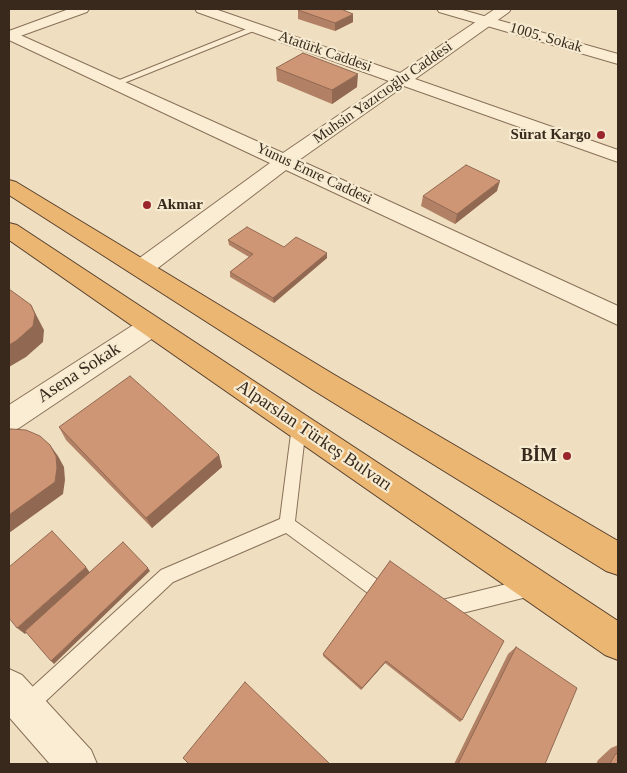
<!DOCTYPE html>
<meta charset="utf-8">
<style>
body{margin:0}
#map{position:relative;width:627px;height:773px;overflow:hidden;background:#efdfc0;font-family:Georgia,serif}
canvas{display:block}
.frame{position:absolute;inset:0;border:10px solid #38291c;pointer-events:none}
</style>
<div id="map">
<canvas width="627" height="773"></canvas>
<div class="frame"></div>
</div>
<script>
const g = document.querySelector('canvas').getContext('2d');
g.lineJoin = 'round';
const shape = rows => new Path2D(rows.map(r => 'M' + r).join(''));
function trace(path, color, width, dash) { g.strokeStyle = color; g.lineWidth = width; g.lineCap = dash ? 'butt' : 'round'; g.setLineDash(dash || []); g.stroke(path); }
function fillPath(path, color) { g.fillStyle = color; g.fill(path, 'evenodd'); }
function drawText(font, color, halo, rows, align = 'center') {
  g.font = font + ' Georgia,serif'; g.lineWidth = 4.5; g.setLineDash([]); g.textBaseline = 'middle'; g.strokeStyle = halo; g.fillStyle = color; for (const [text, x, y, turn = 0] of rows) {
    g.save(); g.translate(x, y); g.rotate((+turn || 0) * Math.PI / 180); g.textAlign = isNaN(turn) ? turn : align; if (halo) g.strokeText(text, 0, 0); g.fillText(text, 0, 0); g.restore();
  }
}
const service = shape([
 [254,26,261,28,119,85,112,83,254,26],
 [299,420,304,422,306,426,295,521,392,590,395,596,392,602,386,605,380,602,286,533,173,582,33,713,26,716,19,713,16,706,19,699,161,570,280,519,292,426,294,422,299,420],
 [531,578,537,581,540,587,537,593,531,596,438,619,432,616,429,610,432,604,438,601,531,578]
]);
const minor = shape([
 [69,9,89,9,87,12,9,40,9,31,69,9],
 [437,9,459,9,618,54,618,64,439,12,437,9],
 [150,318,159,320,163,327,159,334,19,428,9,432,9,405,141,320,150,318]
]);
const tertiary = shape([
 [195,9,215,9,400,73,495,9,511,9,509,12,415,79,618,150,618,162,404,86,299,160,618,306,618,325,286,170,150,274,142,276,134,274,130,268,134,262,270,163,9,40,9,30,283,153,389,81,197,12,195,9],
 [9,669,22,675,91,750,97,764,50,764,9,717,9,669]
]);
const trunk = shape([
 [9,180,16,182,333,374,618,541,618,575,606,571,313,390,9,195,9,180],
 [9,223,17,225,618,621,618,660,605,655,9,240,9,223]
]);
trace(service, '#897057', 2);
trace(minor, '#897057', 2);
trace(tertiary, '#897057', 2);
trace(trunk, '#563e2c', 2);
fillPath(service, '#faedd4');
fillPath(minor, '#faedd4');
fillPath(tertiary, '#faedd4');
fillPath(trunk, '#ebb672');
fillPath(shape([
 [298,10,353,22,335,31,298,19],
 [276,68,357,87,332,104,277,81],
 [497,191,455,224,421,206,423,196],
 [228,240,284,247,327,258,274,303,230,277,230,272,249,257,229,245],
 [59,427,219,455,222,467,152,528,66,440],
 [390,561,462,720,460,722,385,663,361,690,323,656,323,654],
 [516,647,545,764,454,764,508,654],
 [618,745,618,764,596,764,598,760,611,748]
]), '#b28165');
fillPath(shape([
 [353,14,353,22,335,31,335,23],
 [358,74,357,87,332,104,332,90],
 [500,181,497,191,455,224,457,214],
 [327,253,327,258,274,303,273,298],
 [31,305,44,330,43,342,26,357,9,367,9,345],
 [50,445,58,456,64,467,65,480,63,494,9,533,9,515],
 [219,455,222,467,152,528,146,518],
 [86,567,91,574,25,634,17,628],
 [148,568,150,571,54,664,51,661],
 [386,661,385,663,361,690,362,688]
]), '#916952');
const building = shape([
 [300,9,341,9,353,14,335,23,298,10,300,9],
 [303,53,358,74,332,90,276,68,303,53],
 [466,165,500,181,457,214,423,196,466,165],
 [247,227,284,247,296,237,327,253,273,298,230,272,253,254,228,240,247,227],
 [9,289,31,305,35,314,33,326,16,341,9,345,9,289],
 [130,376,219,455,146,518,59,427,130,376],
 [11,429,26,430,40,436,50,445,56,456,57,468,55,482,9,515,9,430,11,429],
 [52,531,86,567,17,628,9,618,9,567,52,531],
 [123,542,148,568,51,661,25,631,123,542],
 [390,561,504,641,462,720,386,661,362,688,323,654,390,561],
 [516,647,577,688,545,764,458,764,516,647],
 [245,682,330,764,189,764,183,758,245,682],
 [618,752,618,764,610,764,614,756,618,752]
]);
fillPath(building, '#cf9675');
trace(building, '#916952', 1);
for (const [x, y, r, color] of [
 [601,135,5,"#9a252b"],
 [147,205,5,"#9a252b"],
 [567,456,5,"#9a252b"]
]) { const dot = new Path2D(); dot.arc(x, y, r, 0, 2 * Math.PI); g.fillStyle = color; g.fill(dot); trace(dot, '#f6ead0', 2); }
drawText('15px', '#38291c', '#f6ead0', [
 ["1005. Sokak",546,38,16],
 ["Atatürk Caddesi",325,52,19],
 ["Muhsin Yazıcıoğlu Caddesi",383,93,-35],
 ["Yunus Emre Caddesi",314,174,25]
]);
drawText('bold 15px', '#38291c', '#f6ead0', [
 ["Sürat Kargo",591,135],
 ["Akmar",157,205,"left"]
], 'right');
drawText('18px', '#38291c', '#f6ead0', [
 ["Asena Sokak",79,373,-33],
 ["Alparslan Türkeş Bulvarı",314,436,34]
]);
drawText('bold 18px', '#38291c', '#f6ead0', [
 ["BİM",557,456]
], 'right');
</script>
